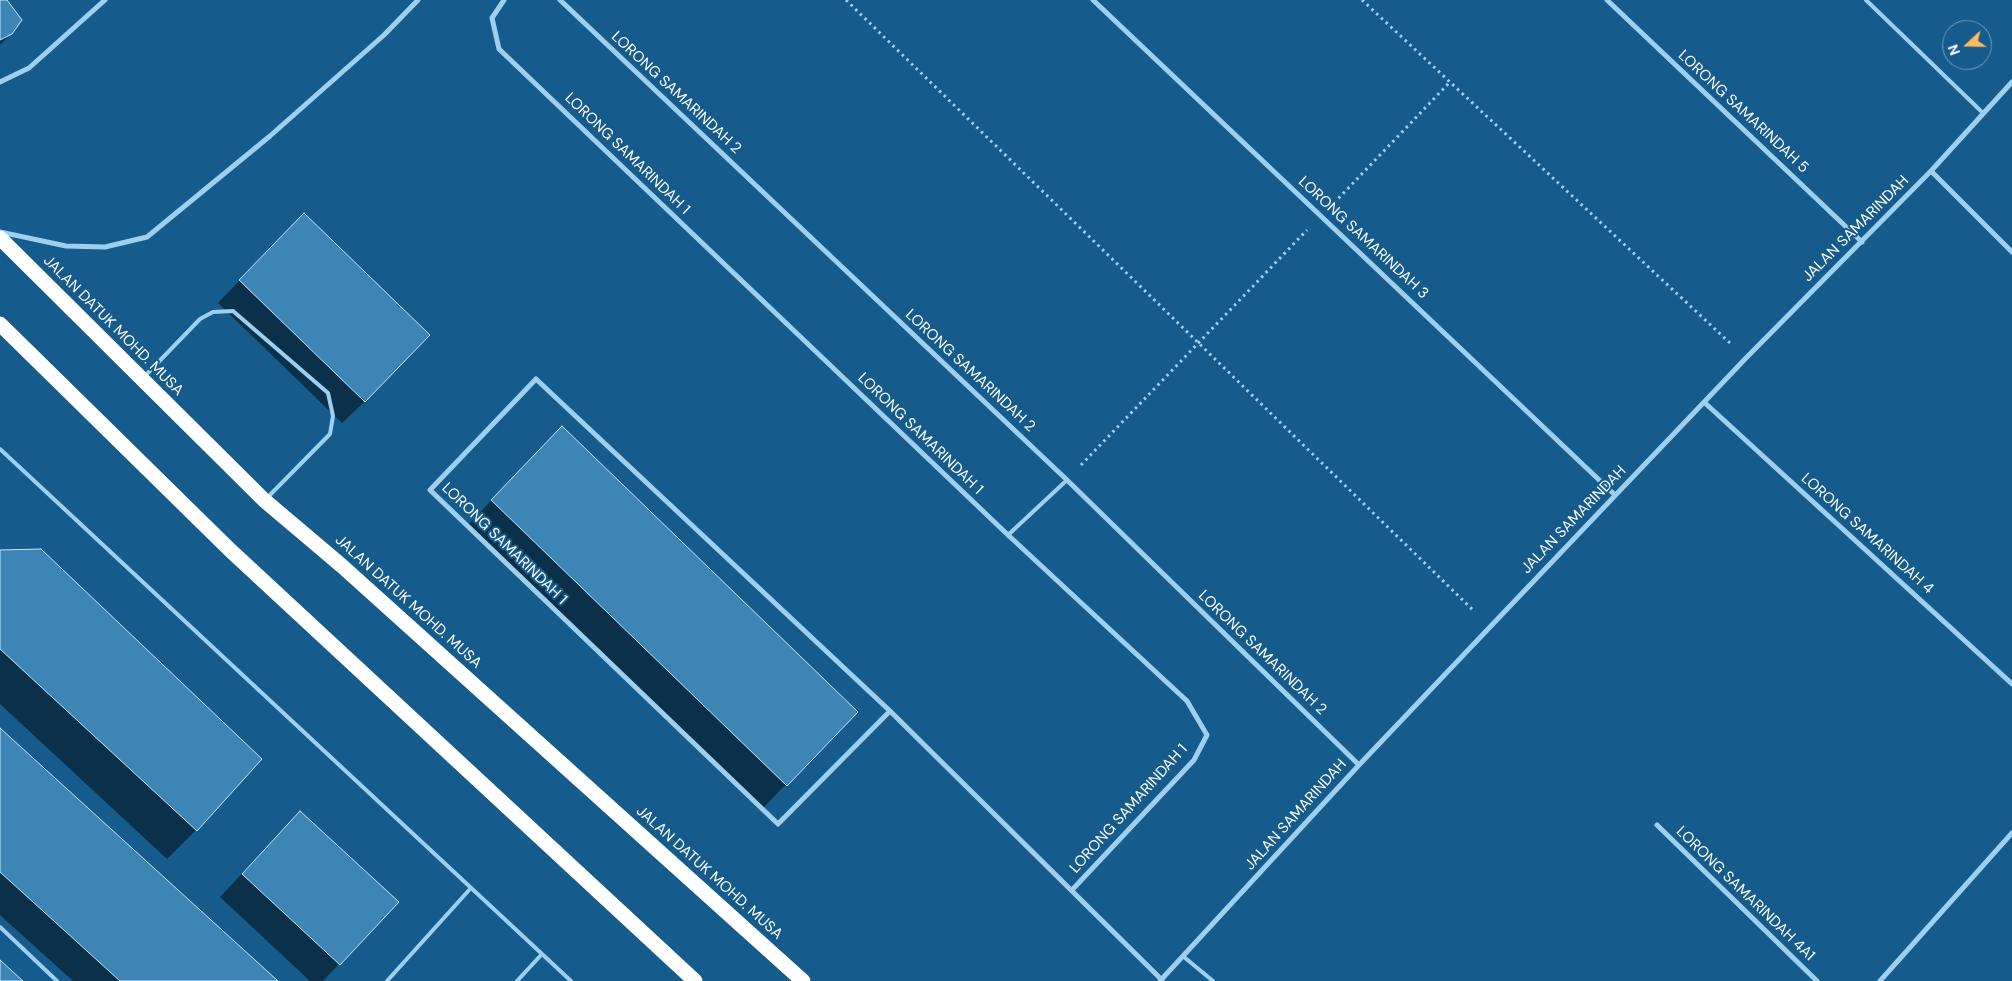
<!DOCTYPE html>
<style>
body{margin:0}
#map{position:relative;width:2012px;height:981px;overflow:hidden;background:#155b8c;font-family:"DM Sans",sans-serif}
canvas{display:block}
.north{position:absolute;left:1942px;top:20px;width:50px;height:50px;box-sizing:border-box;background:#155b8c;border:1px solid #739dba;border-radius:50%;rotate:249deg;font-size:14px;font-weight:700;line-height:20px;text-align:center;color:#fff}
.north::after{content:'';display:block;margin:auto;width:18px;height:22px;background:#ffb85d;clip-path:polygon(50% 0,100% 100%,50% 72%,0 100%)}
</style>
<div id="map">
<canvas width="2012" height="981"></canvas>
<div class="north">N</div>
</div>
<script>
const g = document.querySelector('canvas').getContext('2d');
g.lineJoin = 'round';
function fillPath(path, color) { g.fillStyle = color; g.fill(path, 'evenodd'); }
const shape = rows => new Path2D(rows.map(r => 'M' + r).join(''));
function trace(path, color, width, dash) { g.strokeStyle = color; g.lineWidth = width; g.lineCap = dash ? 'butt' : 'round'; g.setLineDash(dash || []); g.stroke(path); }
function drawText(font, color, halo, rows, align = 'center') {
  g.font = font + ' "DM Sans",sans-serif'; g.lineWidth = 4; g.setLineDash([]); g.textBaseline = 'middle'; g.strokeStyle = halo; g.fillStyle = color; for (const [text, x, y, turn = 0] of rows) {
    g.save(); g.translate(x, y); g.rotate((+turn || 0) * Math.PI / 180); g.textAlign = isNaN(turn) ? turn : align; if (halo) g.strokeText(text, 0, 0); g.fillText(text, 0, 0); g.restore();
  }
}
fillPath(shape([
 [0,0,6,0,11,34,0,45],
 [281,237,365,401,342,423,218,303],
 [539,450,856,712,763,808,469,524],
 [0,552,196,830,167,859,0,704],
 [0,729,276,981,73,981,0,915],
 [278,835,339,964,323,981,310,981,220,897]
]), '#0007');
const building = shape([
 [0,0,7,0,22,20,12,34,0,40,0,0],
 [304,213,430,335,365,402,239,280,304,213],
 [562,426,858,712,787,786,491,500,562,426],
 [41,549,262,759,197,831,0,649,0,550,41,549],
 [0,728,278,981,120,981,0,872,0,728],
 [300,811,399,902,340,965,242,874,300,811],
 [0,960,23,981,0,981,0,960]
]);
fillPath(building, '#3d85b5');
trace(building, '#c5e6fb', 1);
trace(shape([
 [846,0,1475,612],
 [1362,0,1731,344],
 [1334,203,1450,82],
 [1081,465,1307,230]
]), '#9fcfef', 3, [2.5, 4]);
trace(shape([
 [1866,0,1983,113],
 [145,376,200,319,213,312,233,311,328,393,333,416,330,434,267,498],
 [0,449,571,981],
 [1008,535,1067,480],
 [0,927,57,981],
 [1184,957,1213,981],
 [387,981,470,889],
 [517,981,542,954]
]), '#9fcfef', 4);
trace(shape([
 [504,0,492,18,499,49,1008,535,1187,701,1207,735,1194,760,1072,890],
 [560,0,1067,480,1359,765],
 [1093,0,1615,495],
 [1607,0,1862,242],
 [0,82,29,68,105,0],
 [1931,171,2012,252],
 [0,232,66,246,105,247,147,237,270,136,384,35,418,0],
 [1705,403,2012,684],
 [890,711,778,824,430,490,536,379,890,711,1162,980],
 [1657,825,1817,981],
 [1160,981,1359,765,1490,627,1746,358,1931,171,2012,82],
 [1880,981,2012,833]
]), '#9fcfef', 5);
trace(shape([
 [0,238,264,500,342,566,803,981],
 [0,324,230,550,695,981]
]), '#fff', 15);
drawText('15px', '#fff', '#155b8c', [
 ["LORONG SAMARINDAH 2",676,93,43],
 ["LORONG SAMARINDAH 5",1743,112,43],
 ["LORONG SAMARINDAH 1",627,154,44],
 ["JALAN SAMARINDAH",1856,229,-45],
 ["LORONG SAMARINDAH 3",1363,238,43],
 ["JALAN DATUK MOHD. MUSA",113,326,45],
 ["LORONG SAMARINDAH 2",970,371,43],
 ["LORONG SAMARINDAH 1",920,434,44],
 ["JALAN SAMARINDAH",1574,520,-46],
 ["LORONG SAMARINDAH 4",1867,534,42],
 ["LORONG SAMARINDAH 1",504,544,44],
 ["JALAN DATUK MOHD. MUSA",408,602,42],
 ["LORONG SAMARINDAH 2",1262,653,44],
 ["LORONG SAMARINDAH 1",1129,809,-48],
 ["JALAN SAMARINDAH",1296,815,-48],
 ["JALAN DATUK MOHD. MUSA",709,873,42],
 ["LORONG SAMARINDAH 4A1",1745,894,44]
]);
</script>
